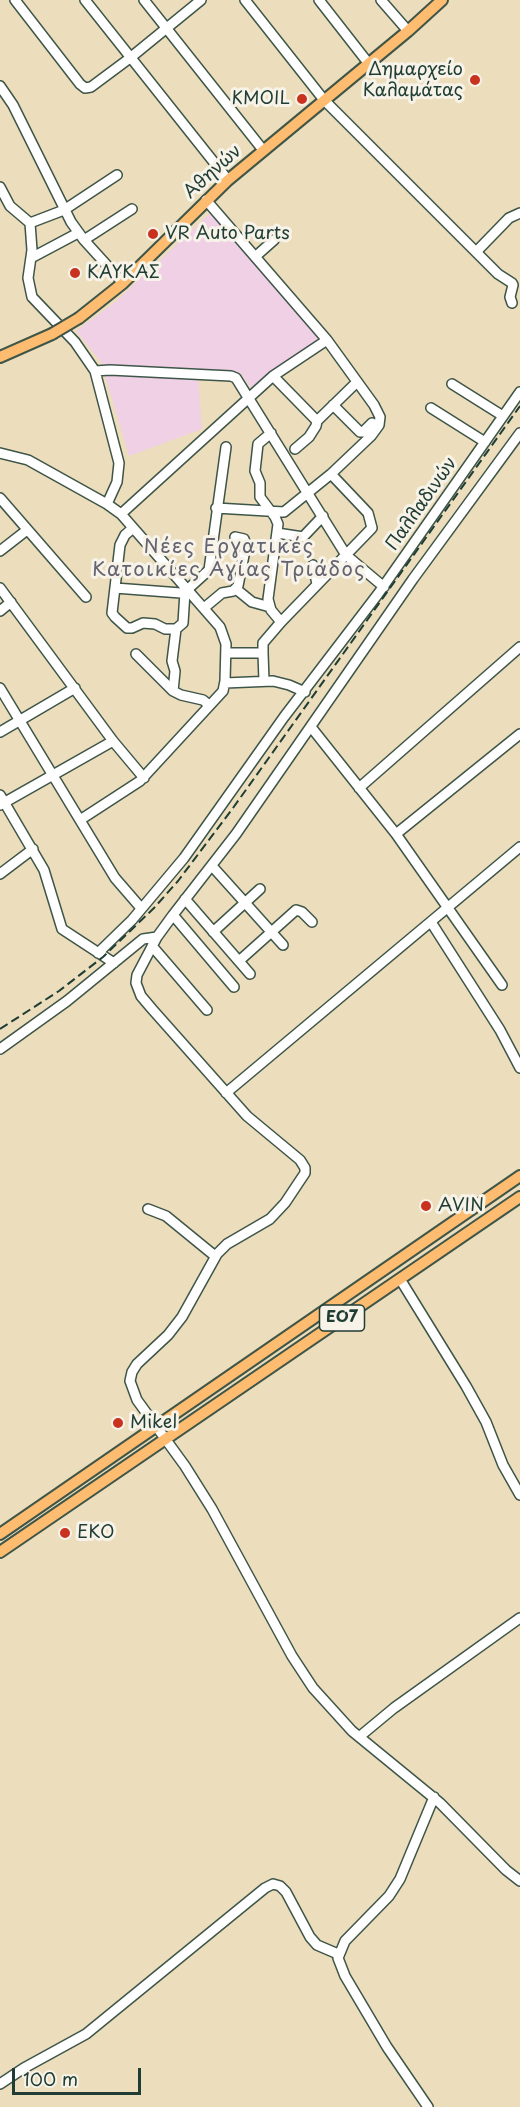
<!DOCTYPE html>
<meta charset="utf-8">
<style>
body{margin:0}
#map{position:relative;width:520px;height:2107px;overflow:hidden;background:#ecdebc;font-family:"Playpen Sans",sans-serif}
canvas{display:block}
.scale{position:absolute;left:12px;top:2068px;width:129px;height:27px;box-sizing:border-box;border:3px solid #1f3d34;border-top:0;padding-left:8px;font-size:18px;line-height:21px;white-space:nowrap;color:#1f3d34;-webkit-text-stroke:4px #f7f3e8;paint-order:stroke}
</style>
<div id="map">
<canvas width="520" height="2107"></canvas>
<div class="scale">100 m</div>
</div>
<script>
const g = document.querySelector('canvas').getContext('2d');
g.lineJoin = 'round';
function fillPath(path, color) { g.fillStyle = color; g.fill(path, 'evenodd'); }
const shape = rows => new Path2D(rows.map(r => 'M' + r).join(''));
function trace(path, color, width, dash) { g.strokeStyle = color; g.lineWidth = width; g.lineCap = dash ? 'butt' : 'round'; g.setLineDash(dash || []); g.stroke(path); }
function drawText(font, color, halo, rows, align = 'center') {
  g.font = font + ' "Playpen Sans",sans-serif'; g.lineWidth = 6; g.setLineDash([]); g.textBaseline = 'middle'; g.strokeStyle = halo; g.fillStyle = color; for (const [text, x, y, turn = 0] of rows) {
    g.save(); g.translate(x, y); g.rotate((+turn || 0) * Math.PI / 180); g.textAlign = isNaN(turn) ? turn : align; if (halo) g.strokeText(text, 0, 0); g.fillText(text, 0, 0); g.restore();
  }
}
fillPath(shape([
 [210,213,321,340,252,390,241,374,198,372,202,429,129,456,101,362,76,331,115,302]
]), '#efd0e5');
const minor = shape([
 [15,0,80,84,85,88,91,87,130,58,201,0],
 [85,0,228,180],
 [144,0,263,150],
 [245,0,324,100,498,274,512,283,513,285,510,297,512,303],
 [319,0,369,64],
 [381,0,408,31],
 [0,86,13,105,71,222,84,240,123,283],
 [0,187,10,206,30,223,32,250,28,278,32,297,75,342,95,371,119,463,117,482,107,504],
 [206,200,327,340,374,405,380,417,379,425,371,436,331,474,284,512,216,508],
 [30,223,64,210,117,175],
 [84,240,132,209],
 [476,252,509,218,520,213],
 [256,256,274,240],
 [31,258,78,233],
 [95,371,110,370,231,376,236,378,346,555,384,587],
 [273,376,317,421,357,382],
 [452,384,503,416],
 [333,405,360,432,363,432,372,423],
 [431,408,485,442],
 [271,433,258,444,255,471,260,483,260,497,275,517,278,524,268,599,271,610,281,622],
 [520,433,413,579,236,834,173,915,157,937,137,975,136,983,141,996,152,1009,247,1116,300,1160,305,1168,305,1173,285,1203,270,1219,227,1244,217,1254,182,1317,168,1335,137,1364,132,1372,130,1381,137,1400,185,1466,212,1509,292,1656,313,1688,352,1731,440,1803,506,1870,520,1881],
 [295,449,309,437,316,426,317,421],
 [0,453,28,460,107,504,121,514,220,627,226,644,225,681,223,691,140,781,80,820],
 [0,498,86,597],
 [121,514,273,376,327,340],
 [133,528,125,535,120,545,112,613,115,617,127,628,132,628,143,623,155,624,165,629,176,629,183,623,185,592],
 [277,533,303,537,323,516],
 [0,551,27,530],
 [313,565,317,584],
 [0,588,113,741,144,778],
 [115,588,181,593,188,589,209,570,226,447],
 [236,589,252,602,270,607],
 [204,608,222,593,233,591,238,586,246,545,244,539,235,537],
 [0,611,11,602],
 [226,653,263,653,264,681],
 [263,653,263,643,281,622,372,528,368,513,331,474],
 [136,654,173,691,181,695,203,700,209,705],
 [225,683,273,681,289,685,305,692],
 [0,688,115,878,141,908],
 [173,691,175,671,172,661,176,629],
 [311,727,396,834,502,985],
 [0,732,75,688],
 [359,788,520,647],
 [0,795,44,870,62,929,114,963],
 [0,805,113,741],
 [396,834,520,734],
 [212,866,283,945],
 [0,874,33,849],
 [185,899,250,974],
 [173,915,234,987],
 [431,922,500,1030,520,1068],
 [213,932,260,889],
 [152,946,207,1010],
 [98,953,132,920,184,858,284,717,378,594,520,392],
 [239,961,296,910,302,912,312,922],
 [0,1049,67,1001,143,939,157,937],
 [226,1093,520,847],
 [148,1209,166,1216,215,1256],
 [400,1279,466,1386,486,1422,503,1465,520,1495],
 [359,1737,394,1708,520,1618],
 [0,2084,24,2068,86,2034,265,1888,273,1884,280,1886,286,1892,310,1937,317,1945,338,1954],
 [428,2107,387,2047,345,1976,338,1958,345,1941,389,1896,400,1879,434,1797]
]);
const major = shape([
 [79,318,123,283,228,180,408,31,442,0],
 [0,357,52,334],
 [0,1534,520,1176],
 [0,1552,520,1197]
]);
trace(minor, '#3e5548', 12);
trace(major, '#3e5548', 14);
trace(minor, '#fff', 9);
trace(major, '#fdbc70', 10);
trace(shape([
 [0,1029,59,991,103,957,154,908,178,881,233,808,520,406]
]), '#1f3d34', 2, [9, 4.5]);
const majorBridge = shape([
 [52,334,79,318]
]);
trace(majorBridge, '#3e5548', 14, []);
trace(majorBridge, '#fdbc70', 10);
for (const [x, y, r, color] of [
 [475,80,6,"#c8321e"],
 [302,99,6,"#c8321e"],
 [153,234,6,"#c8321e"],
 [75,273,6,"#c8321e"],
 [426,1206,6,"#c8321e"],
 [118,1423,6,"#c8321e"],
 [65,1533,6,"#c8321e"]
]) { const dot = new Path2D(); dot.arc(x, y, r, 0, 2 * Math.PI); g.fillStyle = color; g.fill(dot); trace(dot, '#f7f3e8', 2); }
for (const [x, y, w] of [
 [342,1318,45]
]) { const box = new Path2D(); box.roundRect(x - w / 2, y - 13, w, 26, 4.5); g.fillStyle = '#f7f3e8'; g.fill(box); trace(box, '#1f3d34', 1.5); }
drawText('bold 16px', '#1f3d34', null, [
 ["ΕΟ7",342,1318]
]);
drawText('18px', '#1f3d34', '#f7f3e8', [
 ["Δημαρχείο",463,70,"right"],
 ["Καλαμάτας",463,91,"right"],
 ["KMOIL",290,99,"right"],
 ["VR Auto Parts",165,234],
 ["ΚΑΥΚΑΣ",87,273],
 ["AVIN",438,1206],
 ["Mikel",130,1423],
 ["EKO",77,1533]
], 'left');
drawText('18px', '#1f3d34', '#f7f3e8', [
 ["Αθηνών",213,172,-42],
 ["Παλλαδινών",422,504,-55]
]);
g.letterSpacing = '1.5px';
drawText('20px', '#636470', '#f7f3e8', [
 ["Νέες Εργατικές",229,547],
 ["Κατοικίες Αγίας Τριάδος",229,570]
]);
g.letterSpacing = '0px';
</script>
